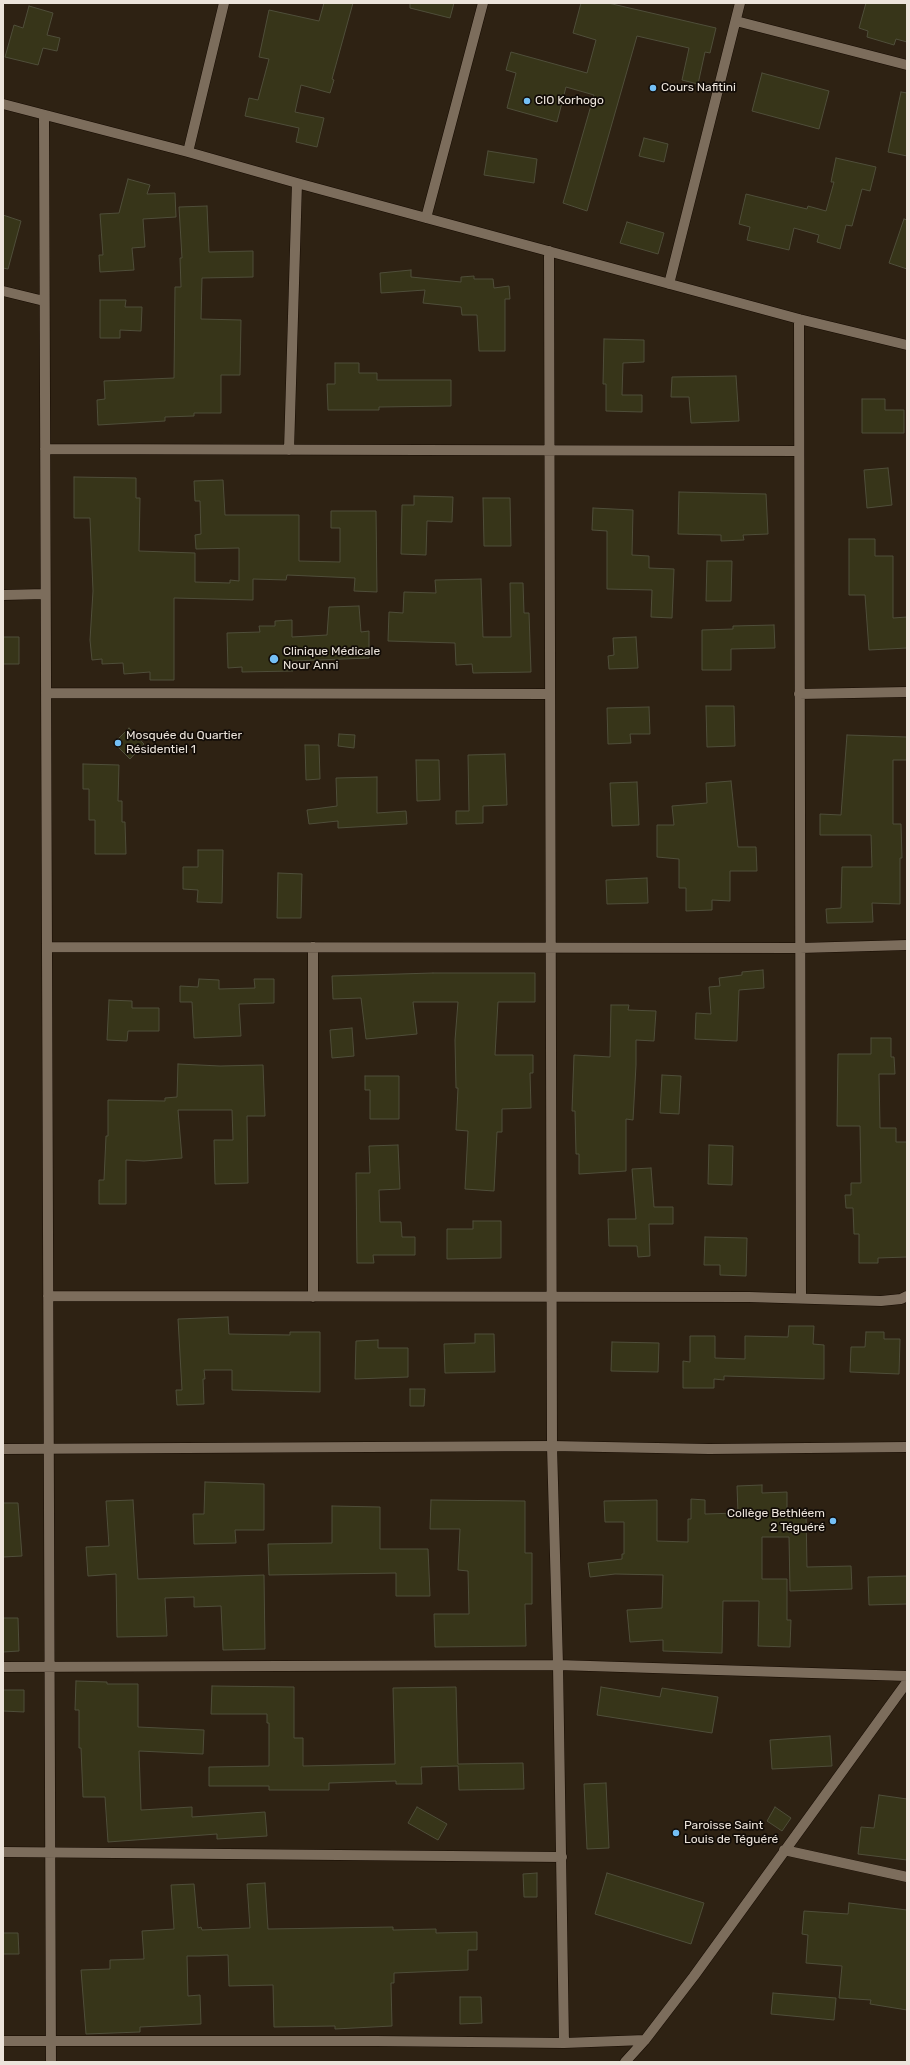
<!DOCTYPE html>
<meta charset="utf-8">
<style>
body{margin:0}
#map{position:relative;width:910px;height:2065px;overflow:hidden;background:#2e2213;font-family:Rubik,sans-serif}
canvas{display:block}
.frame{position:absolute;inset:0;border:4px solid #ece4db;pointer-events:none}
</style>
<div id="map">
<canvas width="910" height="2065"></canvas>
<div class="frame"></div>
</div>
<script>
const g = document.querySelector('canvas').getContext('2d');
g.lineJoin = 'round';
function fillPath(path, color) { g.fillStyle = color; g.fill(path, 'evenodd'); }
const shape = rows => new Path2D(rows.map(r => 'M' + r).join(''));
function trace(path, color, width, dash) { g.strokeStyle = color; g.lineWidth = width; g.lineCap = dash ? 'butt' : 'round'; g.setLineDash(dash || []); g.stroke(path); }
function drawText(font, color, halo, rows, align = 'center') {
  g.font = font + ' Rubik,sans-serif'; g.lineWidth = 3.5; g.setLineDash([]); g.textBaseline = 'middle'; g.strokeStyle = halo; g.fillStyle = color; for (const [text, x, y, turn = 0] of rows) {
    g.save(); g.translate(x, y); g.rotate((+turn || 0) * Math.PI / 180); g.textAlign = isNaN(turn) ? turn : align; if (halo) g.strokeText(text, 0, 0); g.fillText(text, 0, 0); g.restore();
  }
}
const building = shape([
 [324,3,353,3,332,79,334,80,330,93,301,85,295,112,324,118,317,147,296,142,299,128,245,116,249,98,258,100,269,59,259,57,269,10,319,21,324,3],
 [410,3,454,3,450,18,410,8,410,3],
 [581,3,608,3,716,28,710,53,705,52,698,84,682,80,689,48,637,36,587,211,563,203,594,95,566,87,557,122,507,108,516,73,506,70,511,52,587,73,596,40,573,33,581,3],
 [866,3,907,3,907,42,896,39,894,45,867,37,868,31,859,28,866,3],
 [29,6,53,13,47,35,60,38,57,51,43,48,38,65,5,57,14,25,23,28,29,6],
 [762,73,829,91,819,129,752,111,762,73],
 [901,92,907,93,907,156,888,152,901,92],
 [644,138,668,144,664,162,639,156,644,138],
 [488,151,537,159,534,183,484,175,488,151],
 [836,158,876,167,870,191,862,189,852,226,846,225,840,249,817,242,819,235,794,228,789,250,747,240,750,227,739,224,746,194,807,209,808,206,826,211,834,182,831,182,836,158],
 [128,179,150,185,147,194,175,193,176,217,143,219,145,247,132,248,134,270,100,272,99,255,103,255,100,214,119,213,128,179],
 [207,206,209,252,253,251,253,277,202,278,201,319,241,320,240,375,221,375,221,413,194,413,194,416,165,417,165,421,98,425,97,400,105,399,104,381,174,378,175,287,181,287,180,258,182,258,179,207,207,206],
 [3,215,21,221,8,269,3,268,3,215],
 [904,219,907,220,907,269,889,263,904,219],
 [627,222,664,233,658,254,620,243,627,222],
 [411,270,411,277,461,282,461,277,474,276,474,279,493,279,494,288,509,286,510,299,505,299,505,351,479,351,477,315,462,315,461,307,423,303,425,290,381,293,380,273,411,270],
 [100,300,126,300,125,307,142,307,141,331,120,330,120,338,100,338,100,300],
 [604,339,644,340,644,362,623,363,622,395,642,395,642,412,606,411,606,384,603,384,604,339],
 [335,363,359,363,359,373,377,373,377,380,451,380,451,406,379,407,379,410,328,410,327,384,335,384,335,363],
 [736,376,739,421,691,423,689,397,671,397,672,377,736,376],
 [862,399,885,399,885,410,904,410,904,433,862,433,862,399],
 [888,468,892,505,867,508,864,470,888,468],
 [74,477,136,478,136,498,140,498,139,551,195,553,195,582,230,583,230,580,239,581,239,548,196,549,195,535,201,534,200,501,195,501,194,481,223,480,225,515,299,515,299,561,340,562,340,528,331,528,331,511,376,511,377,592,354,591,355,578,287,575,286,580,253,579,253,600,174,598,174,680,150,680,150,672,124,674,123,663,102,664,102,659,92,660,90,640,93,591,90,518,74,518,74,477],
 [679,492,766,494,768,534,743,535,744,540,721,541,721,535,678,534,679,492],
 [414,496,453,497,452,522,427,521,426,555,401,554,402,505,414,505,414,496],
 [483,498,510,498,511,546,484,546,483,498],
 [593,508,633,510,632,555,649,556,649,568,674,569,672,618,651,617,652,590,607,589,607,531,592,530,593,508],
 [849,539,875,539,875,556,893,556,893,618,907,617,907,648,869,650,865,595,849,595,849,539],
 [707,561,732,561,731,601,706,601,707,561],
 [481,579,483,637,511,637,510,583,523,583,524,613,529,613,531,672,473,673,472,664,456,665,455,643,388,641,389,612,403,613,404,592,436,593,435,580,481,579],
 [359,606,361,632,369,631,369,658,293,661,293,671,242,672,242,667,228,668,227,633,260,632,259,626,275,626,275,621,292,620,292,637,327,635,329,607,359,606],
 [774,625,775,648,731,649,731,670,702,670,702,630,733,629,733,626,774,625],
 [3,637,19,637,19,664,3,664,3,637],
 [636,637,638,668,609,669,608,656,614,655,613,638,636,637],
 [706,706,734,706,735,746,707,747,706,706],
 [649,707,650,734,630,734,631,743,608,744,607,708,649,707],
 [129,728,144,744,130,759,114,743,129,728],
 [339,734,355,735,354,748,338,746,339,734],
 [847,735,907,737,907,760,893,760,893,824,901,824,902,858,900,858,900,904,872,903,873,922,827,923,826,909,841,908,842,867,872,867,871,835,820,835,820,814,841,815,847,735],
 [305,745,319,745,320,779,306,780,305,745],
 [505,754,507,805,483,806,483,823,456,824,456,811,469,811,468,755,505,754],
 [416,760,439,760,440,800,417,801,416,760],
 [83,764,119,765,118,801,122,801,122,822,125,822,126,854,95,854,95,820,89,820,89,789,83,789,83,764],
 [377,777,377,813,406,811,407,824,338,828,338,821,309,824,307,810,337,806,336,778,377,777],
 [731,781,738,847,756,847,757,871,730,871,730,901,712,900,712,910,686,911,686,888,679,888,679,859,657,857,657,825,674,825,672,806,707,803,706,783,731,781],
 [637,782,639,825,612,826,610,783,637,782],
 [198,850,223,850,222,903,197,902,198,890,183,889,183,867,198,867,198,850],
 [278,873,302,874,301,918,277,918,278,873],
 [647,878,648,903,607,904,606,880,647,878],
 [763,970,764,988,739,990,737,1041,695,1039,696,1013,711,1014,709,987,720,986,719,978,742,975,742,972,763,970],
 [433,973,535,973,535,1002,498,1002,495,1055,533,1055,533,1073,530,1073,531,1108,502,1109,502,1132,497,1132,494,1191,465,1189,468,1131,456,1130,458,1088,456,1088,455,1040,458,1002,413,1002,417,1034,366,1039,361,998,333,999,332,976,433,973],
 [199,979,219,980,219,989,255,988,254,979,274,979,274,1003,239,1004,241,1036,194,1038,192,1002,180,1002,180,986,198,987,199,979],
 [109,1000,132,1001,132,1008,159,1008,159,1031,128,1031,127,1041,107,1040,109,1000],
 [611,1005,629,1005,628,1010,656,1011,654,1041,636,1040,636,1065,633,1120,626,1119,626,1171,579,1174,579,1154,576,1154,575,1111,572,1111,574,1055,610,1057,611,1005],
 [352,1028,354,1056,332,1058,330,1030,352,1028],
 [871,1038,891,1038,891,1057,894,1057,895,1074,879,1074,880,1128,896,1128,896,1142,907,1142,907,1257,878,1258,878,1263,859,1263,859,1234,854,1234,853,1208,846,1208,845,1195,851,1195,851,1183,861,1183,860,1126,837,1126,838,1054,871,1054,871,1038],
 [178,1064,220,1066,263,1065,265,1116,247,1116,248,1183,215,1184,214,1140,233,1140,232,1110,178,1110,182,1158,144,1161,126,1160,126,1204,99,1204,99,1180,104,1180,106,1136,108,1136,108,1100,165,1101,165,1098,177,1097,178,1064],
 [662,1075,681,1076,679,1114,660,1113,662,1075],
 [365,1076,399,1076,399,1119,370,1119,370,1090,365,1090,365,1076],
 [398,1145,400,1189,379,1190,380,1222,401,1222,402,1237,415,1237,415,1255,373,1255,374,1263,357,1263,356,1173,370,1173,369,1146,398,1145],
 [709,1145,733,1146,732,1185,708,1184,709,1145],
 [651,1168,654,1207,673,1207,673,1224,649,1224,650,1256,638,1257,637,1246,609,1246,608,1219,636,1219,632,1169,651,1168],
 [473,1221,501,1221,501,1258,447,1259,447,1229,473,1229,473,1221],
 [705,1237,747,1238,746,1276,720,1275,720,1265,704,1265,705,1237],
 [228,1317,229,1334,290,1335,290,1332,320,1332,320,1392,232,1390,232,1370,204,1370,205,1379,203,1379,204,1404,177,1405,176,1390,182,1390,178,1319,228,1317],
 [789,1326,814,1326,813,1344,824,1345,824,1379,724,1376,724,1380,714,1379,714,1388,683,1388,683,1361,690,1362,690,1336,715,1336,715,1358,745,1359,745,1336,788,1337,789,1326],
 [866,1332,884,1332,884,1339,900,1339,899,1374,850,1372,851,1347,865,1347,866,1332],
 [475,1334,494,1334,495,1372,445,1373,444,1344,475,1343,475,1334],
 [378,1340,378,1348,408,1348,408,1377,355,1379,356,1341,378,1340],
 [612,1342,659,1343,658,1372,611,1371,612,1342],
 [410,1389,425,1389,424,1406,410,1406,410,1389],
 [205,1482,264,1484,264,1530,235,1530,236,1543,194,1544,193,1514,204,1514,205,1482],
 [762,1485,762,1493,787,1492,787,1512,806,1512,807,1567,851,1566,852,1589,790,1591,789,1537,762,1537,762,1579,787,1579,787,1620,791,1620,790,1647,758,1646,759,1601,723,1601,722,1653,663,1651,663,1640,630,1642,627,1610,662,1608,663,1575,615,1574,590,1577,588,1563,622,1559,622,1554,624,1554,624,1522,605,1522,604,1501,657,1500,657,1541,688,1542,688,1519,691,1519,691,1499,705,1500,705,1514,738,1513,737,1486,762,1485],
 [133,1500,138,1579,264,1575,265,1649,223,1650,221,1606,194,1607,194,1597,165,1598,167,1636,117,1637,116,1574,88,1576,86,1547,109,1546,106,1501,133,1500],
 [431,1500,525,1501,525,1553,532,1553,532,1604,525,1604,526,1646,435,1647,434,1614,469,1614,468,1571,458,1570,460,1529,430,1529,431,1500],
 [3,1503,18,1503,22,1556,3,1557,3,1503],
 [332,1506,380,1507,380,1549,428,1549,430,1596,396,1596,396,1573,269,1575,268,1544,332,1543,332,1506],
 [907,1576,907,1604,869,1605,868,1577,907,1576],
 [3,1618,18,1618,19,1651,3,1652,3,1618],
 [76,1681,107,1682,107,1684,138,1684,138,1727,204,1730,203,1754,139,1751,141,1810,192,1807,192,1817,265,1812,267,1836,217,1839,217,1834,108,1842,105,1797,83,1797,81,1748,79,1748,79,1710,75,1710,76,1681],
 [212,1686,294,1687,294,1738,303,1738,303,1766,395,1764,393,1688,456,1687,458,1764,523,1763,524,1789,459,1790,458,1766,421,1767,422,1784,396,1784,396,1781,329,1783,329,1790,269,1790,269,1786,209,1786,209,1767,269,1766,269,1723,267,1723,267,1714,211,1714,212,1686],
 [601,1687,660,1697,662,1688,718,1697,712,1733,597,1715,601,1687],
 [3,1690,24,1690,24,1712,3,1711,3,1690],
 [830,1736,832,1766,772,1769,770,1740,830,1736],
 [606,1783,609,1848,587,1849,584,1784,606,1783],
 [879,1795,907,1799,907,1860,858,1854,861,1827,874,1828,879,1795],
 [417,1807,447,1824,438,1840,408,1823,417,1807],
 [775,1807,791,1818,782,1831,767,1821,775,1807],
 [537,1873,537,1897,524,1897,523,1874,537,1873],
 [607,1873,704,1903,691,1944,595,1914,607,1873],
 [265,1883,268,1929,393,1927,393,1930,436,1929,436,1933,477,1932,477,1950,468,1950,468,1970,394,1973,394,1983,391,1983,392,2026,335,2029,335,2026,274,2027,273,1985,229,1986,228,1955,200,1956,187,1956,188,1996,200,1995,201,2024,140,2027,140,2032,86,2034,81,1970,110,1969,110,1960,144,1959,142,1931,174,1929,171,1885,194,1884,198,1928,201,1927,202,1930,250,1928,247,1884,265,1883],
 [849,1903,907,1910,907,2010,870,2004,871,2000,839,1998,842,1966,806,1963,808,1935,802,1934,804,1911,848,1914,849,1903],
 [3,1933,18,1933,19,1954,3,1954,3,1933],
 [773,1993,836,1998,834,2020,771,2014,773,1993],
 [460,1997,481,1997,482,2023,460,2024,460,1997]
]);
fillPath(building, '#373519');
trace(building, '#4f4e3a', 1);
const minor = shape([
 [736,21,907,65],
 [3,104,188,152,297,183,799,319,907,345],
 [44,115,51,2062],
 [188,152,224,3],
 [426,218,483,3],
 [549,251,552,1446,558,1665,564,2043],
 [669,284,740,3],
 [3,291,44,301],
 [799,319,801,1298],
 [45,449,798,451],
 [289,450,297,183],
 [3,595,45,594],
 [46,693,549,694],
 [799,694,907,692],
 [47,947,800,948,907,945],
 [313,947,313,1297],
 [48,1296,749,1297,881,1301,901,1299,907,1296],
 [3,1667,558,1665,907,1676],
 [784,1850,907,1877],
 [3,1852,562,1857],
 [3,2041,376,2041,564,2043,645,2040],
 [625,2062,645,2040,694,1976,907,1682]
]);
const tertiary = shape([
 [3,1449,552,1446,709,1449,907,1447]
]);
trace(minor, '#160b01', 11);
trace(tertiary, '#160b01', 11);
trace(minor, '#7c6d5c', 10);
trace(tertiary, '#7c6d5c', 10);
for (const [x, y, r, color] of [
 [653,88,4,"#74c0f6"],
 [527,101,4,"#74c0f6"],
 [274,659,5,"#74c0f6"],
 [118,743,4,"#74c0f6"],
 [833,1521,4,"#74c0f6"],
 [676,1833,4,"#74c0f6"]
]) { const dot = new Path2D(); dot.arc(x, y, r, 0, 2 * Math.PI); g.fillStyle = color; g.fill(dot); trace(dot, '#120c07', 1.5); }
drawText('12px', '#ece4db', '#120c07', [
 ["Cours Nafitini",661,88],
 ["CIO Korhogo",535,101],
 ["Clinique Médicale",283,652],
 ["Nour Anni",283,666],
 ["Mosquée du Quartier",126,736],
 ["Résidentiel 1",126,750],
 ["Collège Bethléem",825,1514,"right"],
 ["2 Téguéré",825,1528,"right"],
 ["Paroisse Saint",684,1826],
 ["Louis de Téguéré",684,1840]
], 'left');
</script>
